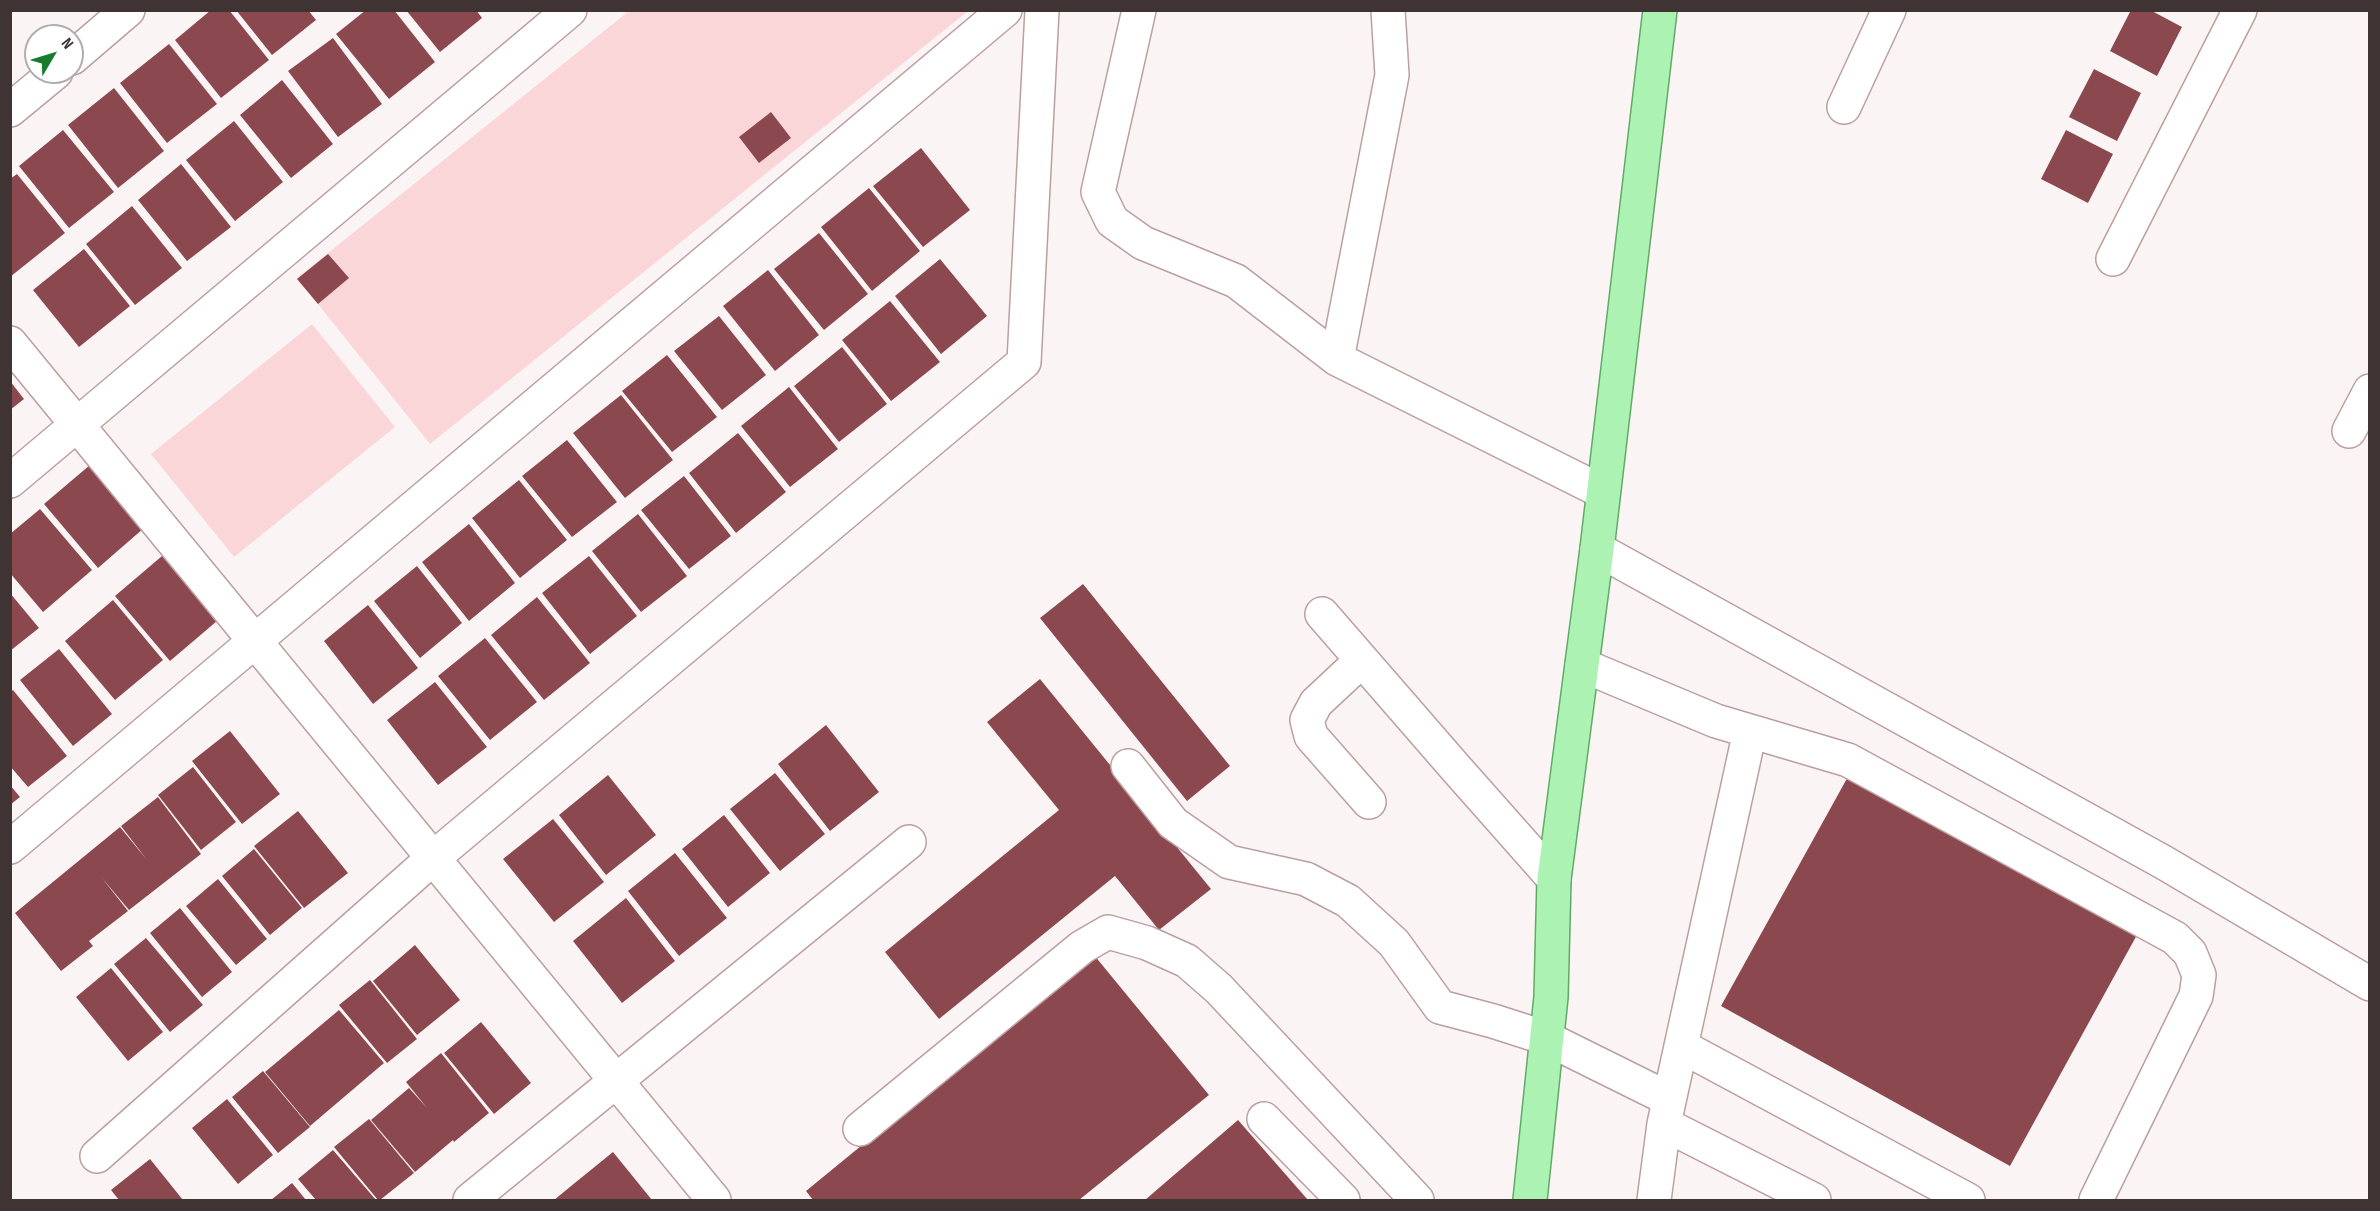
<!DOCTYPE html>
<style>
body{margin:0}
#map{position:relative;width:2380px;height:1211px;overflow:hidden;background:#fbf4f5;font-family:"Sofia Sans Condensed",sans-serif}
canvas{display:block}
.frame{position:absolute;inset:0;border:12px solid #3f3334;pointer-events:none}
.north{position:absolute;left:24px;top:24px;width:60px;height:60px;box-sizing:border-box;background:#fff;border:2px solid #b2adae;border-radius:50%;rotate:52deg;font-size:16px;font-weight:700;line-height:24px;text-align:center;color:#3f3334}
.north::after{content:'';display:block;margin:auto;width:21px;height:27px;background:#187c2e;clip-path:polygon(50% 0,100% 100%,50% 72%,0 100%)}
</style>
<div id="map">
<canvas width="2380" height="1211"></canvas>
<div class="frame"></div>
<div class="north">N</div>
</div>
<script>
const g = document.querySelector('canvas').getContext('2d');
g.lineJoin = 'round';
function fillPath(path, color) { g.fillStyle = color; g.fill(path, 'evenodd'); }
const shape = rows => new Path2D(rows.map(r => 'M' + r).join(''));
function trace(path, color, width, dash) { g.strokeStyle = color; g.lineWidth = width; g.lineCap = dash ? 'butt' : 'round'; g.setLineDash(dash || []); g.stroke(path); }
fillPath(shape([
 [629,11,968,11,430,444,297,278],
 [312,324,395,427,234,557,151,454]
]), '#fbd6d8');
fillPath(shape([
 [211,10,229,10,269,60,221,98,175,40],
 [236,10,308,10,316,20,272,55],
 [366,10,394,10,435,62,389,99,336,34],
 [406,10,476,10,482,18,440,52],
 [2131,10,2150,10,2182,27,2157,76,2110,51],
 [333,38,382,104,338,137,288,71],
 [169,44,217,104,167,143,120,83],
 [2094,69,2141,93,2117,141,2069,117],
 [282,80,333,144,291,178,240,115],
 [114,88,164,151,118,188,68,125],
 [771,112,791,138,759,163,739,137],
 [234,121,283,182,235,221,186,160],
 [63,130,114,192,69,228,19,166],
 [2066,130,2113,154,2088,203,2041,179],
 [921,148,970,210,923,247,873,186],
 [181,164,231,227,187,261,138,200],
 [17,174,65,233,10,277,10,179],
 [869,188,920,251,872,291,821,227],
 [132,206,182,268,135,305,86,244],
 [819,233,868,294,824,330,774,269],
 [84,249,130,306,79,347,33,290],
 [328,254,349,278,318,304,297,279],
 [940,259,987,316,941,354,895,296],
 [768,270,819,335,775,371,723,306],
 [890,301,940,362,891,401,842,340],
 [719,316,766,375,722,410,674,351],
 [842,347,887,404,839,442,794,386],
 [667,355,717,417,672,452,622,391],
 [10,381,24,399,10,410],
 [789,387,838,449,790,487,741,426],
 [621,395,673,460,625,498,573,433],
 [738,433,786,492,736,533,689,473],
 [567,440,617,502,572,537,522,476],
 [90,465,144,528,98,568,44,504],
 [684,476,731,536,689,569,641,510],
 [519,480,567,540,520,578,472,518],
 [40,509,92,570,43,612,10,573,10,534],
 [638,514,687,576,641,612,592,551],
 [469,524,515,583,469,621,422,562],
 [162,556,217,621,170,661,115,596],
 [589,556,637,616,590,654,542,593],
 [417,566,462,623,420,658,374,601],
 [1083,584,1230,766,1187,801,1040,618],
 [10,593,39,628,10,651],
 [537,597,590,663,544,700,491,635],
 [113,600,163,660,115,700,65,641],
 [368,605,418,668,373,704,324,641],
 [485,638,537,702,490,740,438,676],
 [59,649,112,714,73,746,20,680],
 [1040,679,1211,889,1159,930,1115,876,939,1019,885,952,1059,810,987,722],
 [435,682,487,747,438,785,387,720],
 [13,690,67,756,28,787,10,766,10,692],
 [826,725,879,792,830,831,778,764],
 [230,731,280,794,242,824,192,761],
 [193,767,236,822,201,850,158,795],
 [775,773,825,834,780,871,730,809],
 [1850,773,2138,933,2010,1166,1721,1006],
 [608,775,656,835,606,875,559,815],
 [10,785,20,797,10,805],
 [158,797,201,854,129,910,102,878,128,911,89,941,93,946,61,971,15,913,120,827,147,860,121,826],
 [298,811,348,873,304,908,254,846],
 [724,815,770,873,728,907,682,849],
 [553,819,604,882,554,922,503,859],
 [254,849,302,908,270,935,222,876],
 [675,853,727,918,679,956,628,891],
 [218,879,267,939,236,965,186,906],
 [626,898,675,961,622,1003,573,941],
 [180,908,232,972,202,997,150,933],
 [146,938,203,1005,170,1032,114,964],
 [415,945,460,1000,417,1035,373,981],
 [1094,955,1209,1095,1079,1200,813,1200,806,1191],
 [111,968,163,1032,128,1061,76,997],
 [370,980,417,1039,387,1063,339,1005],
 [339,1010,384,1063,310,1126,265,1072],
 [481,1022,531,1083,494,1114,444,1053],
 [441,1053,489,1113,454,1142,453,1140,415,1172,371,1120,409,1088,427,1108,406,1082],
 [263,1071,310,1127,278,1153,232,1097],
 [227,1099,273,1155,238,1184,192,1128],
 [369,1119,414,1173,380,1200,378,1200,334,1147],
 [1238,1120,1308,1200,1145,1200],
 [333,1150,376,1200,316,1200,298,1179],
 [613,1152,652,1200,554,1200,576,1182],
 [150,1159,183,1200,119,1200,111,1190],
 [292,1183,306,1200,271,1200]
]), '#8c484f');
const minor = shape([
 [1139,10,1098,192,1112,221,1143,243,1236,281,1337,359,1603,492],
 [72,58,128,10],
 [1844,107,1889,10],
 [10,110,56,72],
 [2113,259,2240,10],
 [10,343,714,1200],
 [1337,359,1392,75,1388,10],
 [2349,431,2370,391],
 [10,481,570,10],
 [1597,549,2163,862,2370,984],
 [1322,614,1454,766,1554,879],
 [1362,660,1316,703,1307,720,1311,736,1369,802],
 [1582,665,1716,721,1848,760,2175,938,2190,953,2199,975,2196,996,2096,1200],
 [1750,731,1664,1124,1814,1200],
 [1128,766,1173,823,1229,862,1306,879,1348,901,1394,943,1440,1007,1493,1021,1546,1038,1669,1099],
 [10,847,1005,10],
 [1681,1046,1968,1200],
 [1264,1119,1343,1200],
 [860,1129,1082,947,1108,932,1147,943,1187,961,1219,989,1417,1200],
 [97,1156,432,859,1024,362,1042,10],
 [470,1200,909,842],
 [1654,1200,1664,1124]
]);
const major = shape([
 [1530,1200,1551,997,1554,879,1597,549,1660,10]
]);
trace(minor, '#bc9fa0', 36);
trace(major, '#61a966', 36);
trace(minor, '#fff', 33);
trace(major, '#abf2b3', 33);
</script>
